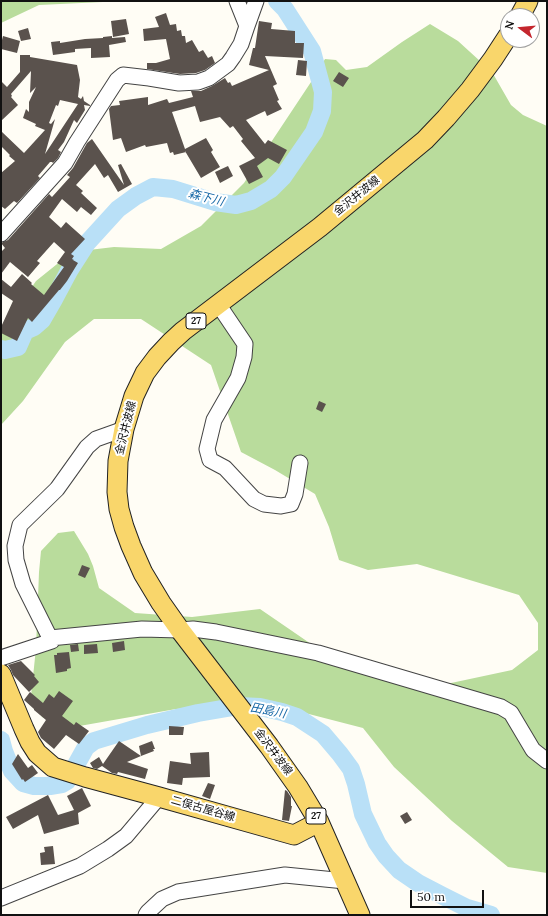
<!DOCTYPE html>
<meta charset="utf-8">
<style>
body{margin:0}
#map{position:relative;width:548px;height:916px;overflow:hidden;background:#fffdf5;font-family:Lora,serif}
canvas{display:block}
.frame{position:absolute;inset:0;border:2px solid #111;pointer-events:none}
.north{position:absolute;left:500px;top:8px;width:40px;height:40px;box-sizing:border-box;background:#fff;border:1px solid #a0a0a0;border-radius:50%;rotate:286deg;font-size:11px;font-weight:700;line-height:16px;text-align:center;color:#111}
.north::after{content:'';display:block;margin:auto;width:14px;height:18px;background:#c4262e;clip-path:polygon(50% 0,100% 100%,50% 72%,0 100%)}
.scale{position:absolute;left:410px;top:890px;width:74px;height:18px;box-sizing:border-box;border:2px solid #111;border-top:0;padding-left:5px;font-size:12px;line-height:14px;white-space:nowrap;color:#111;-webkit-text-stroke:3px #fff;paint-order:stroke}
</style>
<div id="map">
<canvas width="548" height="916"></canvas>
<div class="frame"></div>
<div class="north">N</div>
<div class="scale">50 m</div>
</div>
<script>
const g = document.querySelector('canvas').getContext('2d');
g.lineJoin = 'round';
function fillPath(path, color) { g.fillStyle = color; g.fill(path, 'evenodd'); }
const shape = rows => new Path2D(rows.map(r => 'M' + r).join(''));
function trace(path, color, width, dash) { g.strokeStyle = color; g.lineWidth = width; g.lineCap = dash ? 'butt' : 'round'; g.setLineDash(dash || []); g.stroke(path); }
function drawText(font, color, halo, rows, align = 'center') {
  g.font = font + ' Lora,"Noto Sans JP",serif'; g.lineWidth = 4; g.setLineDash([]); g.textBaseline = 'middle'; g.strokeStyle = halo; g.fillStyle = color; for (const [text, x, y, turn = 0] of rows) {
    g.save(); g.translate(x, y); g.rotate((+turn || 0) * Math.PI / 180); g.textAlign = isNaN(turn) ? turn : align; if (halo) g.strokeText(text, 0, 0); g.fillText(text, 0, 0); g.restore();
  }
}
fillPath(shape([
 [1,1,124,1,39,5,1,23],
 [430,24,458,41,492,72,511,105,523,115,547,126,547,873,508,867,452,821,394,767,363,728,274,705,176,709,68,728,42,717,31,696,36,648,39,572,41,551,58,533,74,531,88,554,93,566,99,588,135,613,192,617,260,609,330,657,371,677,394,683,437,686,512,670,538,650,538,623,519,595,417,564,368,570,339,560,329,527,315,494,275,470,241,452,211,365,141,319,94,319,65,342,23,401,1,425,1,332,36,281,72,252,114,247,161,249,201,226,244,183,315,76,325,59,336,60,346,70,367,67,402,42]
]), '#b9dc9c');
trace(shape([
 [1,349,5,350,18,347,25,331,34,327,42,320,53,301,69,271,87,243,118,209,136,196,153,187,173,189,215,202,236,205,251,201,271,189,283,177,314,132,322,111,323,92,312,51,285,9,277,1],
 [1,740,4,751,12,771,23,783,34,786,50,786,62,784,67,781,86,747,94,741,147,725,198,713,239,706,260,707,282,712,297,717,323,734,340,754,351,769,356,784,363,814,377,843,386,856,399,870,418,883,443,896,467,908,491,915]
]), '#b9e0f7', 18);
fillPath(shape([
 [166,13,170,25,176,24,177,31,181,30,182,36,185,36,186,43,192,40,199,52,203,50,208,58,212,56,215,63,205,70,196,73,180,74,147,69,147,63,156,63,170,59,166,39,144,41,143,29,159,27,155,17],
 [126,19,129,34,113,37,111,21],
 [259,21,272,23,271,29,295,31,295,43,304,43,303,58,265,56,277,84,273,86,279,100,277,101,282,109,267,116,265,111,246,120,265,144,268,140,287,150,279,164,268,158,257,166,263,177,249,184,239,166,255,158,241,141,243,139,233,126,230,128,220,117,200,122,195,106,172,112,185,149,206,138,213,150,211,152,220,167,201,178,185,151,186,152,174,155,173,152,170,153,167,143,146,147,145,145,126,152,121,138,113,140,109,109,111,106,120,105,119,101,148,97,148,105,167,99,169,103,193,97,191,91,201,91,212,86,225,78,228,83,230,82,232,86,269,70,249,65,253,48,255,48],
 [28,28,31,39,21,41,18,31],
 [3,36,20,41,17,53,1,49,1,44],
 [112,36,112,38,125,37,126,42,109,45,110,57,91,58,91,48,75,49,75,52,53,55,51,42,60,41,60,43,85,39,103,38,103,37],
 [20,55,30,55,30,57,77,65,80,80,78,97,81,99,83,96,84,101,90,105,90,106,84,105,85,110,77,123,74,120,64,142,58,150,61,152,58,158,53,163,52,162,50,162,38,176,40,178,17,203,14,201,5,209,1,206,1,173,15,161,9,156,10,155,1,146,1,131,24,153,45,130,35,126,36,124,23,118,26,109,29,112,29,102,36,87,30,93,31,71,11,94,12,96,11,97,18,105,1,121,1,81,7,87,20,72],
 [60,100,78,104,45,154,55,119,51,124,49,123,56,105,58,106],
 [298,60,307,61,306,76,296,75],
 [339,72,349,78,343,87,333,81],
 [92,139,124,185,118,165,121,164,132,184,118,192,108,175,104,178,95,164,76,185,83,191,81,193,97,208,91,215,81,207,77,212,62,199,49,217,61,228,66,222,85,239,71,254,74,256,72,259,74,260,73,260,78,263,67,281,60,290,59,290,32,322,28,318,17,341,1,333,1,327,13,301,1,293,1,279,11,287,22,274,32,283,31,284,44,295,64,267,57,263,65,252,54,242,37,261,40,263,28,277,10,262,1,274,1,252,5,248,1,243,8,240,49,194,52,197,70,177,67,175,73,168,87,143],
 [228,166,233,176,220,183,215,172],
 [319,401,326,404,322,412,316,409],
 [82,565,90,568,85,578,78,575],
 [124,641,125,650,113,652,112,643],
 [78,644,79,651,71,652,70,645],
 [97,644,98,653,84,654,84,645],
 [69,652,71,668,67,669,67,671,56,673,54,655,57,655,57,653],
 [21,661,35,675,34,676,39,682,29,692,13,675,11,670,8,665],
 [59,691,73,701,62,716,74,725,76,722,89,731,79,744,66,735,54,749,41,738,38,732,46,720,34,710,34,709,24,700,30,692,43,703,49,694,54,698],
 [169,726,184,727,183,735,169,735],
 [119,741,141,756,127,762,148,769,145,779,118,772,117,774,112,773,102,766,97,769,93,768,90,763,99,757,103,764],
 [152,741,155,749,153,749,154,751,141,756,139,746],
 [209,752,210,777,183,778,182,785,167,783,170,761,191,764,190,753],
 [18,754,28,768,32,765,38,773,25,782,23,779,22,780,12,764],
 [208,783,215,785,210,799,202,796],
 [82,788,91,806,78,813,79,824,44,834,38,815,13,829,6,817,48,795,58,815,74,810,67,796],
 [285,790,287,791,291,797,291,806,292,806,289,821,282,820],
 [407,812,412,820,405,824,400,816],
 [53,846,55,864,41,865,40,853,45,852,44,847]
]), '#5a524d');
const minor = shape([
 [247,26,256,1],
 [1,234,65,163,77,142,117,80,123,75,149,78,179,83,198,82,209,78,228,64,233,57,241,44,247,26,237,1],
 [218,304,245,344,244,357,238,378,214,420,207,449,210,460,225,468,254,499,264,504,281,506,291,504,295,494,300,463],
 [50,638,142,629,180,630,193,629,216,632,318,653,501,707,511,713,533,750,547,761],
 [50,638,23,584,16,560,15,546,20,525,57,489,87,447,96,439,124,429],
 [1,658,52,641,50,638],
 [1,898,80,866,108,849,126,836,159,797],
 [146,915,148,912,162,899,178,892,285,875,345,881]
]);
const major = shape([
 [520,16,528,1],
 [1,674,24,729,30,742,37,753,53,767,85,777,159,797,294,835,319,822],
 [360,915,319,822,298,787,269,746,180,630,161,603,143,573,131,546,124,527,119,509,117,492,118,461,124,429,134,396,145,373,157,357,171,342,183,331,320,227,425,140,446,118,470,90,493,59,508,36]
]);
trace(minor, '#444', 17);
trace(major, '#222', 21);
trace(minor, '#fff', 15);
trace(major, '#f9d66b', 19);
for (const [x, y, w] of [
 [196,321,20],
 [316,816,20]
]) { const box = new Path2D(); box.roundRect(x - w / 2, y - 8, w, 16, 3); g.fillStyle = '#fff'; g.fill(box); trace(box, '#111', 1); }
drawText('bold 10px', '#111', null, [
 ["27",196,321],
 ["27",316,816]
]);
drawText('11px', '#111', '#fff', [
 ["金沢井波線",357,196,-39],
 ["金沢井波線",126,428,-76],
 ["金沢井波線",273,752,53],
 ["二俣古屋谷線",203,809,16]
]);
drawText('italic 12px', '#1768a6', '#fff', [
 ["森下川",206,198,15],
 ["田島川",268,711,11]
]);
</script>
